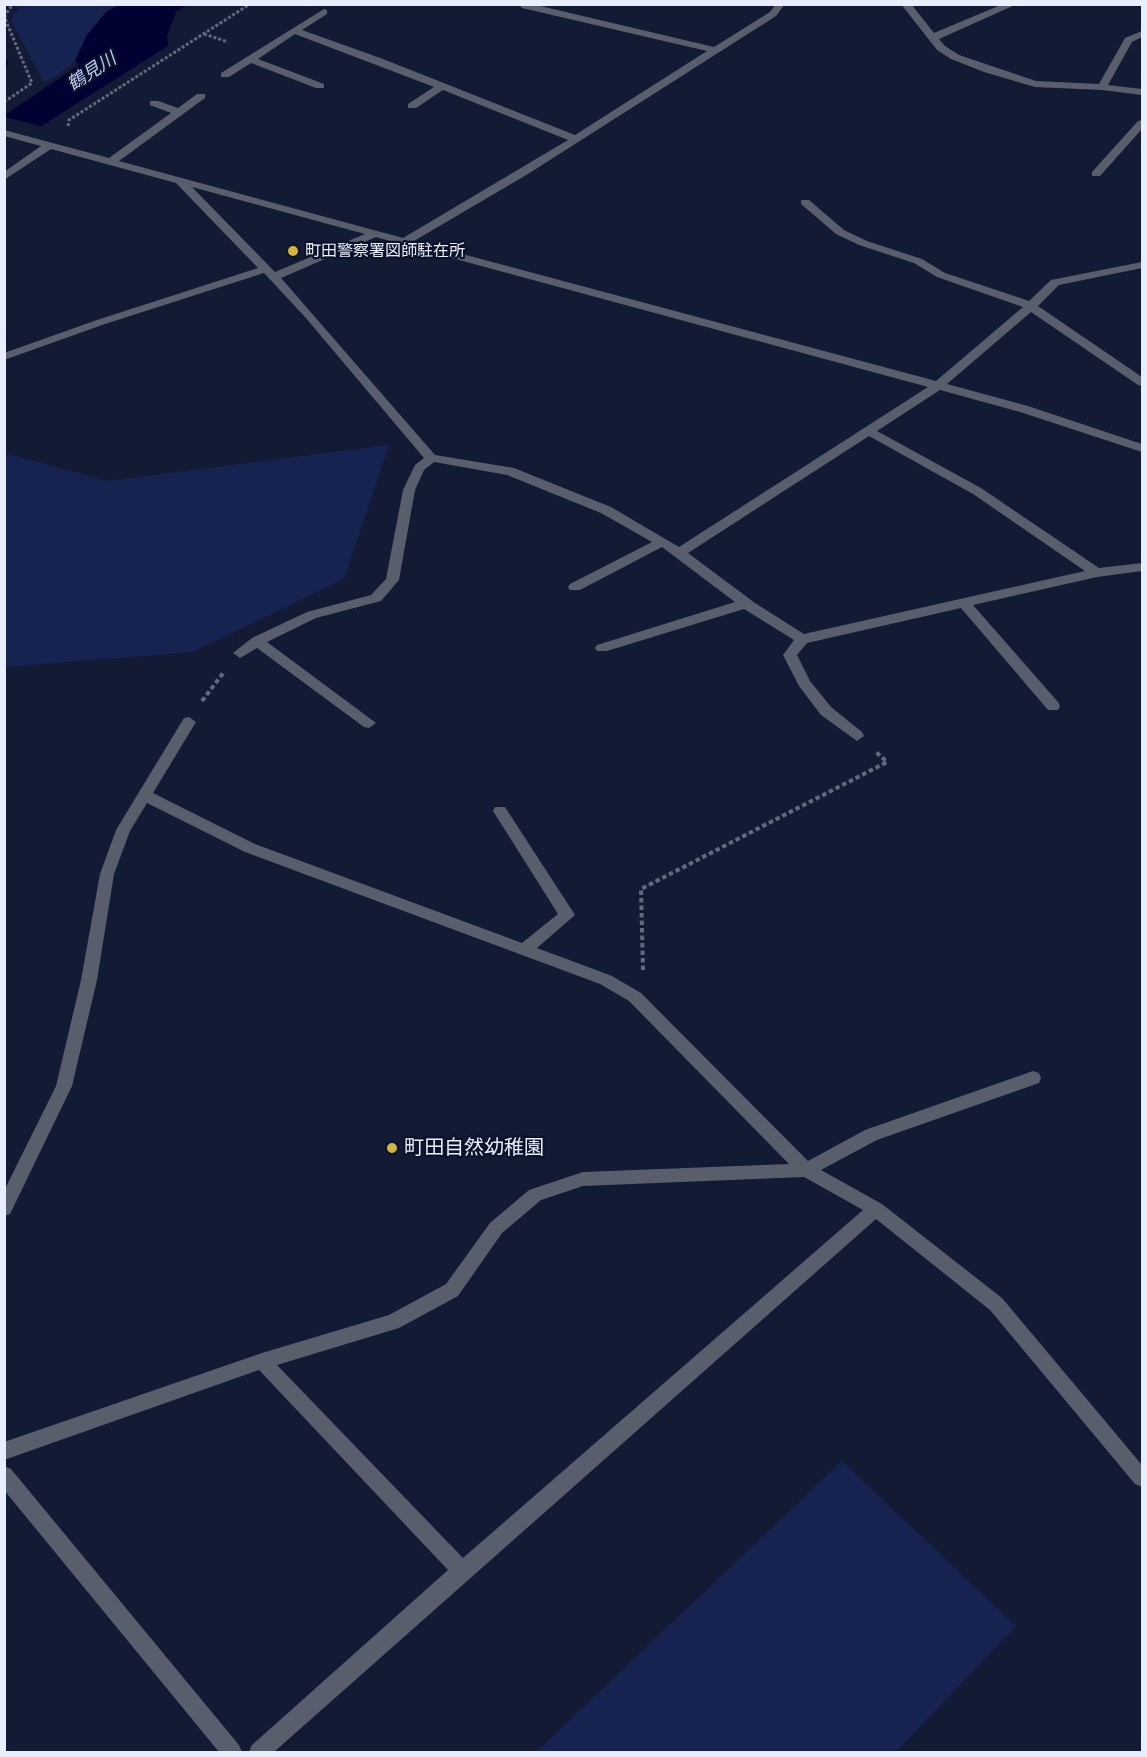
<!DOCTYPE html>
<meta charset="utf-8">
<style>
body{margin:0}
#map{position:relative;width:1147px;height:1757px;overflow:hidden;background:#131b34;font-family:Karla,sans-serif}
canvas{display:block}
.frame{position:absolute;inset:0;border:6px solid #e8eefc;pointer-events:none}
</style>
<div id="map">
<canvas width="1147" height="1757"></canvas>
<div class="frame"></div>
</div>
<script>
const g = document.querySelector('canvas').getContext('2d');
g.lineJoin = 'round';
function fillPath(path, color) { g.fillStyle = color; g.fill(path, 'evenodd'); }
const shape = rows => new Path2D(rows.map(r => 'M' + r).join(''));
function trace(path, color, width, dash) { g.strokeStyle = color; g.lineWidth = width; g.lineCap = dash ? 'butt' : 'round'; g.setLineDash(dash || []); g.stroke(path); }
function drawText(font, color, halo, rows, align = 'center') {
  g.font = font + ' Karla,"Noto Sans JP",sans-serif'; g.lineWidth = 4.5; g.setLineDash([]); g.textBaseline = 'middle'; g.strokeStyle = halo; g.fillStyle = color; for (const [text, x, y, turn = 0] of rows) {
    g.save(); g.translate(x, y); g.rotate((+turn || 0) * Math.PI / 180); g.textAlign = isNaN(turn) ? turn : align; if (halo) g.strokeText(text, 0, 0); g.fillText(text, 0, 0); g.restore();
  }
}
fillPath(shape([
 [23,5,120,5,107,11,87,35,75,61,58,75,44,82,12,23,12,16],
 [389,445,344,579,193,652,5,667,5,453,107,481],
 [842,1461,1016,1626,896,1752,536,1752]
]), '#162350');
fillPath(shape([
 [120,5,186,5,176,12,167,36,168,46,5,149,5,115,79,65,75,61,87,35,107,11]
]), '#020232');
fillPath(shape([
 [5,117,44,127,4,152]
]), '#131b34');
fillPath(shape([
 [4,61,8,61,8,65,4,65,4,61]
]), '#020232');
trace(shape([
 [204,34,228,42],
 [4,102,32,83,6,21,5,15,13,4],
 [68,126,69,120,250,4]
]), '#62697e', 3, [3, 2]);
trace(shape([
 [202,701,224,672],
 [643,970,641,889,887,762,876,752]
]), '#62697e', 4, [4.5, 3]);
fillPath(shape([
 [518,4,532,4,714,47,770,12,776,4,785,4,776,16,528,174,414,241,936,381,1023,307,937,277,914,263,859,245,836,234,801,204,801,200,809,200,844,230,867,241,922,259,945,273,1029,301,1051,280,1142,262,1142,268,1059,285,1038,306,1142,377,1142,386,1138,385,1031,312,947,384,1028,406,1142,444,1142,452,1020,412,940,390,877,431,981,488,1099,568,1142,563,1142,571,1097,577,973,605,1058,702,1060,706,1058,710,1048,710,961,608,807,643,797,655,810,681,831,707,862,732,864,736,857,741,821,715,799,686,783,655,794,640,744,609,607,651,597,651,595,648,597,645,735,602,662,547,580,590,570,590,568,587,570,584,652,542,601,513,507,475,434,462,424,470,415,490,399,580,381,601,316,618,267,642,376,723,369,728,364,727,257,648,240,658,233,653,252,638,307,612,371,595,386,579,403,490,415,465,424,458,305,317,264,273,105,324,4,360,4,353,97,320,258,268,176,183,51,149,4,180,4,172,41,146,4,136,4,130,109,158,171,113,150,105,150,101,158,101,178,108,197,94,205,94,205,98,119,161,403,238,568,140,443,90,416,108,408,108,408,104,434,87,295,34,258,59,324,84,324,88,316,88,251,63,229,77,221,77,221,73,324,9,327,10,327,14,302,30,383,59,575,135,707,51,522,8,518,4],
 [192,187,365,234,275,272,192,187],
 [376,237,400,244,928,387,679,547,611,507,514,468,435,455,281,278,376,237],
 [869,436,973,494,1085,571,804,634,755,603,688,553,869,436],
 [901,4,911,4,934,33,1003,4,1017,4,939,39,945,46,959,55,1036,81,1099,84,1125,38,1142,31,1142,37,1132,42,1108,85,1142,89,1142,95,1102,90,1035,87,984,72,951,59,937,50,901,4],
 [1142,120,1142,129,1100,176,1092,176,1092,172,1138,121,1142,120],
 [189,717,196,722,153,793,255,844,522,943,558,914,493,811,495,807,505,807,575,915,537,948,612,976,641,993,808,1161,865,1130,1033,1071,1039,1073,1041,1078,1039,1083,877,1140,821,1170,882,1204,1002,1298,1142,1465,1142,1487,1135,1484,990,1310,876,1219,274,1752,249,1752,252,1745,448,1570,259,1370,4,1460,4,1442,262,1353,389,1315,446,1284,490,1223,529,1190,583,1172,789,1164,629,1001,600,984,245,852,147,803,130,831,114,874,97,980,72,1086,10,1214,4,1216,4,1191,56,1086,81,980,100,874,116,830,184,718,189,717],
 [804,1177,863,1210,463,1558,277,1365,399,1328,458,1296,502,1233,541,1200,583,1186,804,1177],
 [4,1466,11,1469,239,1745,242,1752,219,1752,4,1490,4,1466]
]), '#585e6b');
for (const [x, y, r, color] of [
 [293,251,6,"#d3b635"],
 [392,1148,6,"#d3b635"]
]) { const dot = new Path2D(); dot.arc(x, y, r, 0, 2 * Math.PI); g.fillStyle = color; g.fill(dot); trace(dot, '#0b122a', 2); }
drawText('16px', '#e8eefc', '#0b122a', [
 ["町田警察署図師駐在所",305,251]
], 'left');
drawText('italic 18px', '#bbcaf2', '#0b122a', [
 ["鶴見川",92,72,-33]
]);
drawText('20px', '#e8eefc', '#0b122a', [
 ["町田自然幼稚園",404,1148]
], 'left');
</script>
